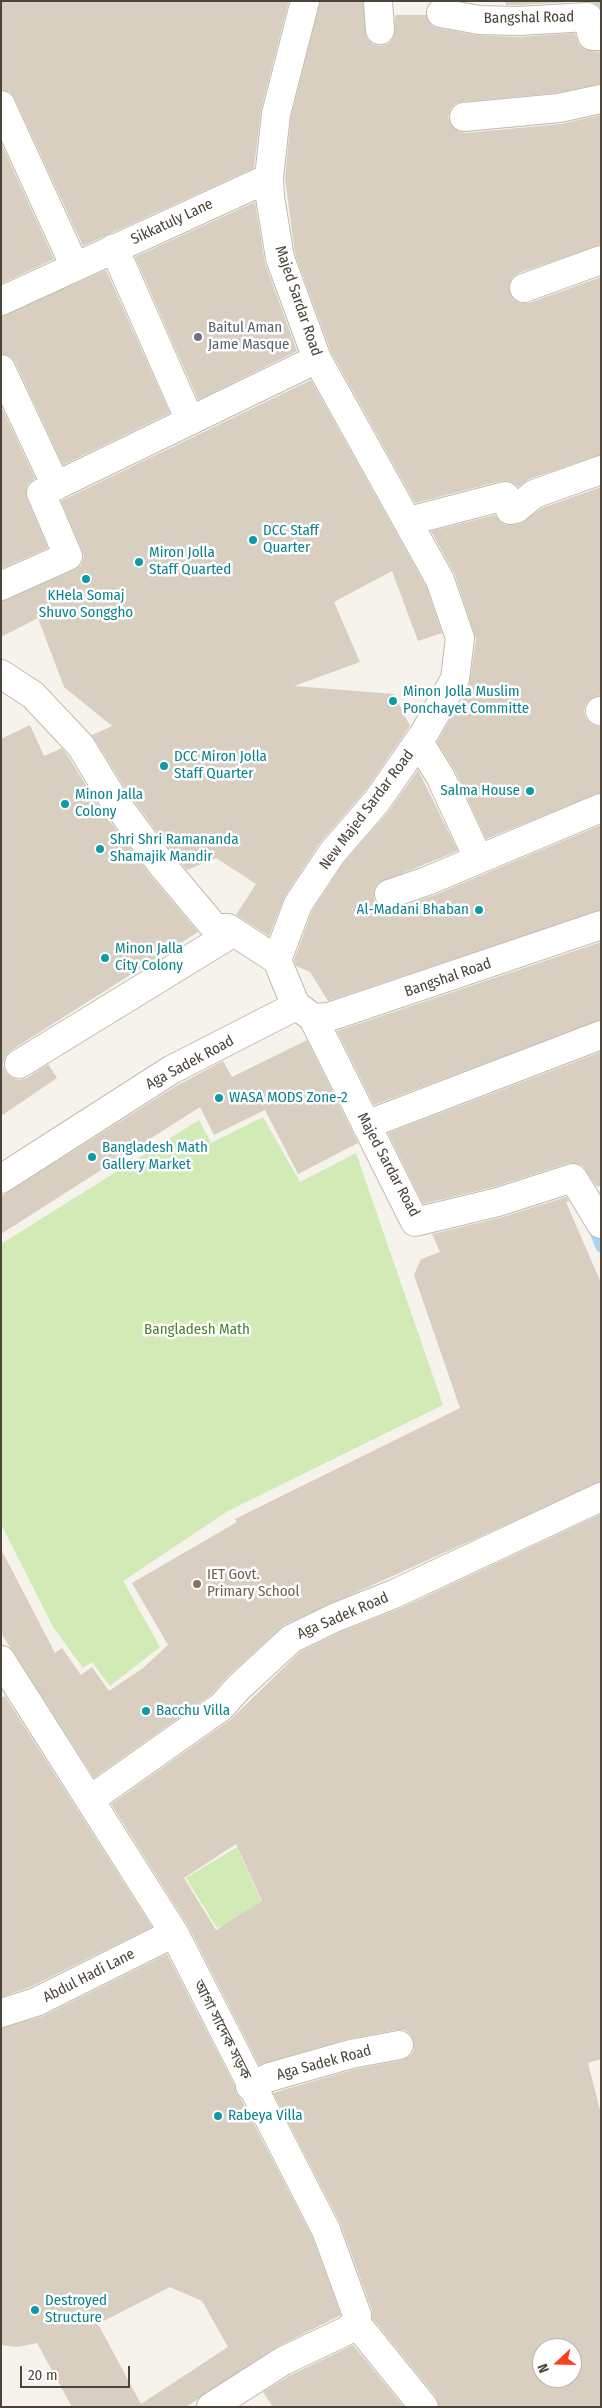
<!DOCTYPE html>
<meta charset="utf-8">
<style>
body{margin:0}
#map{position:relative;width:602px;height:2408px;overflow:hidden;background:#f6f3ec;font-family:"Fira Sans Condensed",sans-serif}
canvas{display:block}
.frame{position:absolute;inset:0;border:2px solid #4b4439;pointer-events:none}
.north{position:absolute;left:532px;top:2338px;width:50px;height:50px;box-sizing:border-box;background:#fff;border:1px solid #b7b4b0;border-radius:50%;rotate:249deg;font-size:14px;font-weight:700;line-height:20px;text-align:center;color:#4b4439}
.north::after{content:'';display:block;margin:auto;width:18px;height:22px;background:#fc3f1d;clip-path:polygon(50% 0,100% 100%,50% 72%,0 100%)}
.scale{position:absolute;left:20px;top:2366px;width:110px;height:22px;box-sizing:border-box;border:2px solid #4b4439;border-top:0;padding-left:6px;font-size:15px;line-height:18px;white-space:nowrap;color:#4b4439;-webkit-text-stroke:4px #fff;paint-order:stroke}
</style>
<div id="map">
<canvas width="602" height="2408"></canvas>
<div class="frame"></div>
<div class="north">N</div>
<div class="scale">20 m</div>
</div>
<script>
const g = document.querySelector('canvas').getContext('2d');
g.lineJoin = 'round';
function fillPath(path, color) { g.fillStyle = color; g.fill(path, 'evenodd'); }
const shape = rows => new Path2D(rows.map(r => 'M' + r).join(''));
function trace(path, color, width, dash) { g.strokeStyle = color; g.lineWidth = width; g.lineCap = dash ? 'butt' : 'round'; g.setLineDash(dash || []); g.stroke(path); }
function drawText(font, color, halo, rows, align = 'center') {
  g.font = font + ' "Fira Sans Condensed","Noto Sans Bengali",sans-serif'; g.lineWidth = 5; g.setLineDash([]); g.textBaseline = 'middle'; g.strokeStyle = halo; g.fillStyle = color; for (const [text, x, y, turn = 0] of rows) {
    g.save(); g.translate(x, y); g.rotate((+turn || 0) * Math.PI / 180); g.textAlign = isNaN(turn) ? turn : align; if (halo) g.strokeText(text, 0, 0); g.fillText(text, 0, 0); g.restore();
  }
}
fillPath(shape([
 [263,1117,300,1182,356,1153,443,1405,228,1511,123,1581,160,1647,110,1686,92,1662,83,1668,53,1627,1,1524,1,1244,199,1120,211,1143],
 [237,1847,264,1907,227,1933,222,1925,217,1928,186,1878]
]), '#d2eab5');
trace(shape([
 [592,1224,601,1247]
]), '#a9d4f2', 11);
fillPath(shape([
 [1,1,289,1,261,110,254,168,83,246,15,99,10,92,1,90],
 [320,1,363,1,367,38,373,44,381,46,389,43,394,36,395,15,426,15,431,25,438,28,476,35,518,37,575,33,579,45,585,50,601,52,601,84,557,93,462,102,455,104,450,110,448,118,452,126,458,131,465,133,561,124,601,115,601,245,519,273,512,278,509,286,510,294,514,300,522,303,529,303,601,277,601,455,529,479,518,487,509,481,501,481,415,503,331,352,295,254,285,178,291,117],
 [505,1,601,1,601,8,595,3,588,1,518,5,506,5],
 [1,143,54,259,1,284],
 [255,202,265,263,297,351,198,400,135,257],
 [106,270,170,413,63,465,15,362,9,356,1,354,1,316],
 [311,380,426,586,442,633,418,641,392,571,334,602,360,662,294,686,394,694,410,726,365,791,319,844,285,896,269,936,236,915,256,884,216,858,187,870,174,855,126,790,92,735,112,726,64,687,38,618,1,637,1,601,74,570,81,565,84,557,82,550,61,501],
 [1,406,35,478,28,484,26,491,27,499,48,548,1,569],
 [601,487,601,695,592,698,586,704,584,711,586,718,592,724,601,727,601,793,486,839,454,769,437,742,457,707,468,693,476,639,455,575,431,531,495,515,505,525,519,524,542,508],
 [30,725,44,756,62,748,68,756,100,808,150,875,198,932,10,1051,5,1057,3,1065,6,1073,11,1077,19,1080,27,1078,48,1064,57,1078,1,1116,1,739],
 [418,770,458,851,378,883,374,891,374,900,379,906,386,909,394,909,432,896,601,825,601,910,328,1001,310,972,296,966,294,960,312,911,344,862,389,811],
 [601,942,601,1020,374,1105,337,1031],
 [307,1040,358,1143,298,1174,265,1110,214,1135,200,1107,1,1234,1,1196,5,1194,176,1086,223,1061,232,1077],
 [601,1052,601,1185,597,1187,582,1165,569,1163,494,1187,423,1204,388,1133],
 [566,1197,569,1201,566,1202,601,1283,601,1482,284,1625,227,1677,211,1695,94,1778,1,1633,1,1549,55,1653,62,1648,81,1675,92,1667,109,1691,143,1668,168,1645,132,1583,237,1522,235,1519,460,1408,414,1275,421,1259,440,1252,432,1234,503,1217],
 [601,1514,601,2059,588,2063,601,2114,601,2407,439,2407,436,2397,372,2318,372,2310,340,2223,273,2093,355,2069,402,2060,410,2056,414,2051,414,2043,411,2035,405,2030,396,2030,348,2039,259,2065,188,1926,111,1804,230,1720,300,1652,340,1632,401,1608],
 [236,1844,262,1901,216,1930,184,1878],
 [542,2348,572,2348,572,2378,542,2378],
 [5,1696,152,1927,30,1987,1,1997,1,1698],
 [167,1954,235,2086,236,2093,241,2099,312,2236,341,2315,275,2348,186,2407,72,2407,37,2343,17,2347,1,2345,1,2028,43,2016],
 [170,2287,202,2301,228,2347,141,2404,98,2324],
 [353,2345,404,2407,273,2407,263,2392,291,2375]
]), '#d8cfc1');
const minor = shape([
 [378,1,380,30],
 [441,13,479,20,518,21,588,17,592,36,601,36],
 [1,105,75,267],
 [464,117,559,108,601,99],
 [114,248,190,421],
 [524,288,601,260],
 [1,301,269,178],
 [1,369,56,486],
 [409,521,505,496,510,510,516,509,534,494,601,470],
 [1,586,68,556,41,493,317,359],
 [1,674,33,695,81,746,113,799,162,865,215,928,228,928,277,960,296,1006],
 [600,711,601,711],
 [419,742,440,776,478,858],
 [389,894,427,881,601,808],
 [277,960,298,904,332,853,377,801,425,732,455,679,460,638,440,580,317,359,280,258,270,197,269,178,276,114,305,1],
 [300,1008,313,1018,329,1017,601,925],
 [313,1018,415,1222,498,1202,573,1178,601,1224],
 [19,1064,234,932],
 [366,1125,601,1035],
 [1,1179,171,1070,296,1006],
 [91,1799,221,1707,238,1688,291,1639,334,1618,394,1594,601,1497],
 [1,2013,36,2002,174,1933],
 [250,2086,270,2077,351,2054,399,2045],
 [211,2407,283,2361,346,2331,356,2323]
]);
const tertiary = shape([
 [1,1660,174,1933,326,2230,357,2315,356,2323,424,2407]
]);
trace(minor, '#c2bbae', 30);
trace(tertiary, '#c2bbae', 30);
trace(minor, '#fff', 28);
trace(tertiary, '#fff', 28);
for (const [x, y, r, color] of [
 [198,337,5,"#6b7280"],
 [253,540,5,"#0f9aa8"],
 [139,562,5,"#0f9aa8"],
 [86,579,5,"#0f9aa8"],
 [393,701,5,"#0f9aa8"],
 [164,766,5,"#0f9aa8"],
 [530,791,5,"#0f9aa8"],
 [65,804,5,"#0f9aa8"],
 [100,849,5,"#0f9aa8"],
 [479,910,5,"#0f9aa8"],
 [105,958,5,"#0f9aa8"],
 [219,1098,5,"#0f9aa8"],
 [92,1157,5,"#0f9aa8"],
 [197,1584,5,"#8d6e63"],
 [146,1711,5,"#0f9aa8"],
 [218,2116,5,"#0f9aa8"],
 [35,2310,5,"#0f9aa8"]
]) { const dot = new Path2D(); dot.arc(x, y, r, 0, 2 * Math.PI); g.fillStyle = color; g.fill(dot); trace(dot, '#fff', 2); }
drawText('15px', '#4b4439', '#fff', [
 ["Bangshal Road",529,18,-1],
 ["Sikkatuly Lane",172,222,-25],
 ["Majed Sardar Road",298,301,71],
 ["New Majed Sardar Road",367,810,-53],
 ["Bangshal Road",448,978,-19],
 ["Aga Sadek Road",190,1063,-28],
 ["Majed Sardar Road",388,1165,62],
 ["Aga Sadek Road",343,1616,-23],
 ["Abdul Hadi Lane",89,1976,-27],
 ["আগা সাদেক সড়ক",222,2030,63],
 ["Aga Sadek Road",324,2063,-15]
]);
drawText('15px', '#5b616d', '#fff', [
 ["Baitul Aman",208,328],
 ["Jame Masque",208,345]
], 'left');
drawText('15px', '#0d838f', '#fff', [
 ["DCC Staff",263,531],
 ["Quarter",263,548],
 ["Miron Jolla",149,553],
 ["Staff Quarted",149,570],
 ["KHela Somaj",86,596,"center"],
 ["Shuvo Songgho",86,613,"center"],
 ["Minon Jolla Muslim",403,692],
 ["Ponchayet Committe",403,709],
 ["DCC Miron Jolla",174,757],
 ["Staff Quarter",174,774],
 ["Salma House",520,791,"right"],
 ["Minon Jalla",75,795],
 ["Colony",75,812],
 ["Shri Shri Ramananda",110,840],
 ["Shamajik Mandir",110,857],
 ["Al-Madani Bhaban",469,910,"right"],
 ["Minon Jalla",115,949],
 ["City Colony",115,966],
 ["WASA MODS Zone-2",229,1098],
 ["Bangladesh Math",102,1148],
 ["Gallery Market",102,1165],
 ["Bacchu Villa",156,1711],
 ["Rabeya Villa",228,2116],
 ["Destroyed",45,2301],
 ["Structure",45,2318]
], 'left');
drawText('15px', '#4a7f2a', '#fff', [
 ["Bangladesh Math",197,1330]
]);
drawText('15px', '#785e54', '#fff', [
 ["IET Govt.",207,1575],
 ["Primary School",207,1592]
], 'left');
</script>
